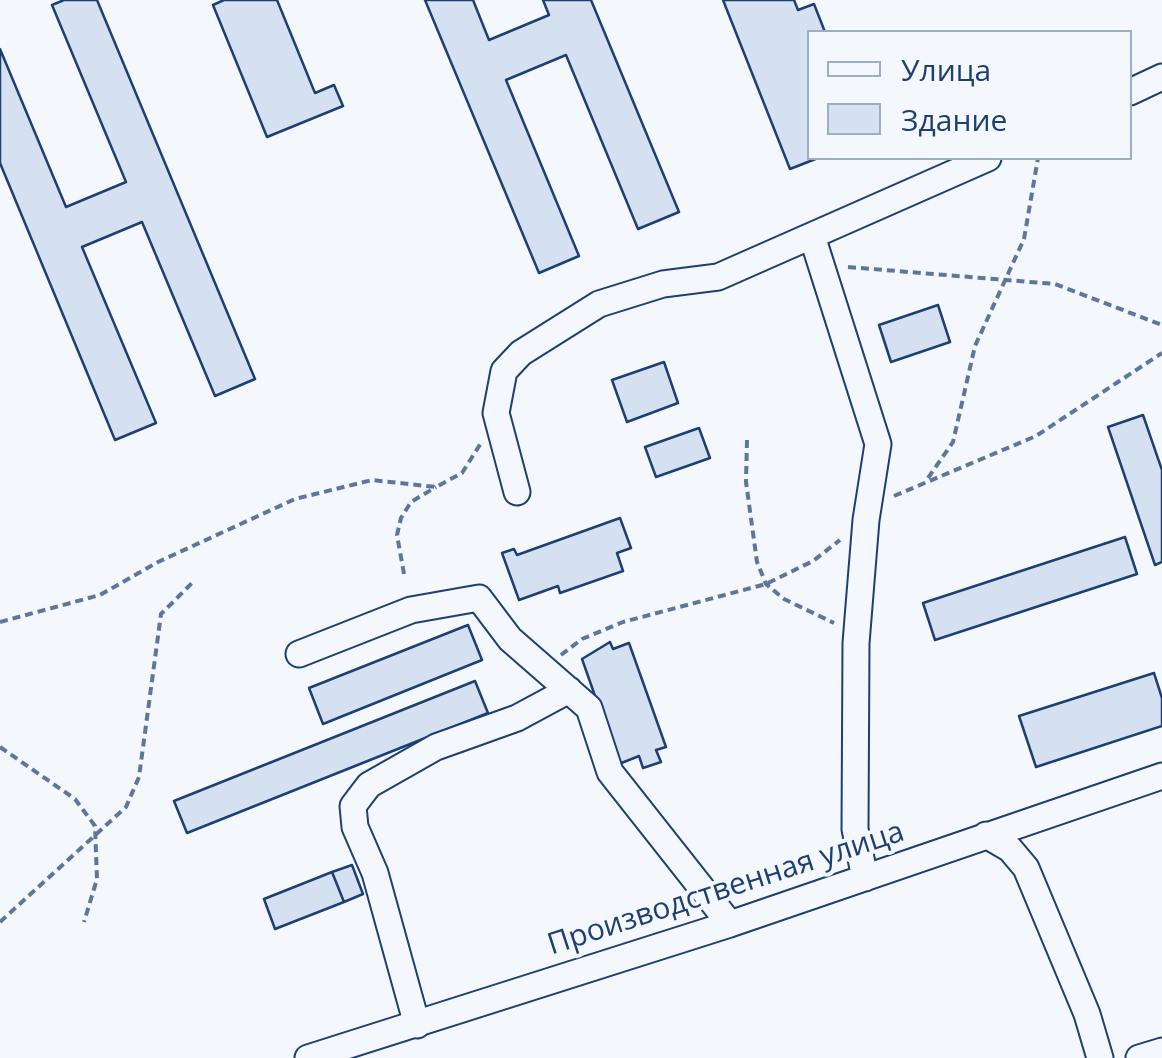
<!DOCTYPE html>
<meta charset="utf-8">
<style>
body{margin:0}
#map{position:relative;width:1162px;height:1058px;overflow:hidden;background:#f4f7fb;font-family:"Open Sans",sans-serif}
canvas{display:block}
.legend{position:absolute;left:807px;top:30px;width:325px;height:130px;box-sizing:border-box;background:#f4f7fb;border:2px solid #9eadc5;margin:0;padding:12px 18px;list-style:none;font-size:30px;color:#1d3f73}
.legend li{display:flex;align-items:center;gap:20px;height:50px}
.legend b{width:50px;border:2px solid #9eadc5}
</style>
<div id="map">
<canvas width="1162" height="1058"></canvas>
<ul class="legend">
<li><b style="height:12px;background:#f4f7fb"></b>Улица</li>
<li><b style="height:28px;background:#d5e0f0"></b>Здание</li>
</ul>
</div>
<script>
const g = document.querySelector('canvas').getContext('2d');
g.lineJoin = 'round';
function fillPath(path, color) { g.fillStyle = color; g.fill(path, 'evenodd'); }
const shape = rows => new Path2D(rows.map(r => 'M' + r).join(''));
function trace(path, color, width, dash) { g.strokeStyle = color; g.lineWidth = width; g.lineCap = dash ? 'butt' : 'round'; g.setLineDash(dash || []); g.stroke(path); }
function drawText(font, color, halo, rows, align = 'center') {
  g.font = font + ' "Open Sans",sans-serif'; g.lineWidth = 8; g.setLineDash([]); g.textBaseline = 'middle'; g.strokeStyle = halo; g.fillStyle = color; for (const [text, x, y, turn = 0] of rows) {
    g.save(); g.translate(x, y); g.rotate((+turn || 0) * Math.PI / 180); g.textAlign = isNaN(turn) ? turn : align; if (halo) g.strokeText(text, 0, 0); g.fillText(text, 0, 0); g.restore();
  }
}
const building = shape([
 [64,0,97,0,255,379,215,396,142,222,82,247,156,423,115,440,0,163,0,49,66,207,126,182,52,5,64,0],
 [224,0,277,0,315,93,334,85,343,106,267,137,213,5,224,0],
 [425,0,473,0,489,40,549,15,543,0,591,0,679,212,638,229,566,55,506,80,579,256,539,273,425,0],
 [723,0,794,0,798,10,814,4,825,32,810,32,810,158,818,158,790,169,723,0],
 [938,305,950,342,891,362,879,325,938,305],
 [664,362,678,403,627,422,612,380,664,362],
 [1143,415,1162,470,1162,562,1155,565,1108,427,1143,415],
 [699,428,710,458,656,477,645,447,699,428],
 [620,518,631,548,617,553,623,571,560,593,558,586,519,600,502,553,514,549,517,555,620,518],
 [1125,537,1137,574,935,640,923,603,1125,537],
 [468,625,482,660,323,724,309,688,468,625],
 [610,642,613,649,629,643,666,747,656,750,661,762,643,768,639,756,619,764,582,659,610,642],
 [1154,673,1162,698,1162,726,1036,767,1019,716,1154,673],
 [475,681,488,713,187,833,174,801,475,681],
 [352,865,363,894,344,902,332,872,352,865],
 [332,872,344,902,275,929,264,899,332,872]
]);
fillPath(building, '#d5e0f0');
trace(building, '#1d3f73', 2.5);
const minor = shape([
 [1130,92,1162,77],
 [812,236,878,444,866,520,856,643,855,829,865,878],
 [517,492,496,413,504,371,521,353,599,304,663,284,718,277,988,158],
 [299,654,411,610,479,598,510,639,589,708,610,772,730,924],
 [986,835,1010,849,1026,868,1087,1014,1100,1058],
 [417,1025,375,873,355,827,353,806,369,785,436,747,517,718,569,690],
 [308,1058,730,924,1162,776],
 [1139,1058,1162,1051]
]);
trace(minor, '#1d3f73', 29);
trace(shape([
 [848,267,1055,284,1162,325],
 [747,440,746,482,757,562,766,584,784,599,834,623],
 [928,478,953,442,975,346,1024,239,1038,158],
 [894,496,1036,436,1162,353],
 [404,574,397,535,401,518,411,502,436,487],
 [0,622,100,595,158,562,295,499,372,480,436,487,462,473,481,443],
 [561,655,582,639,623,622,766,584,813,561,840,540],
 [0,747,75,799,95,826,97,879,84,922],
 [0,922,126,807,139,777,161,614,194,581]
]), '#5e769c', 4, [8, 5]);
trace(minor, '#f4f7fb', 25);
drawText('30px', '#1d3f73', '#f4f7fb', [
 ["Производственная улица",726,889,-18]
]);
</script>
